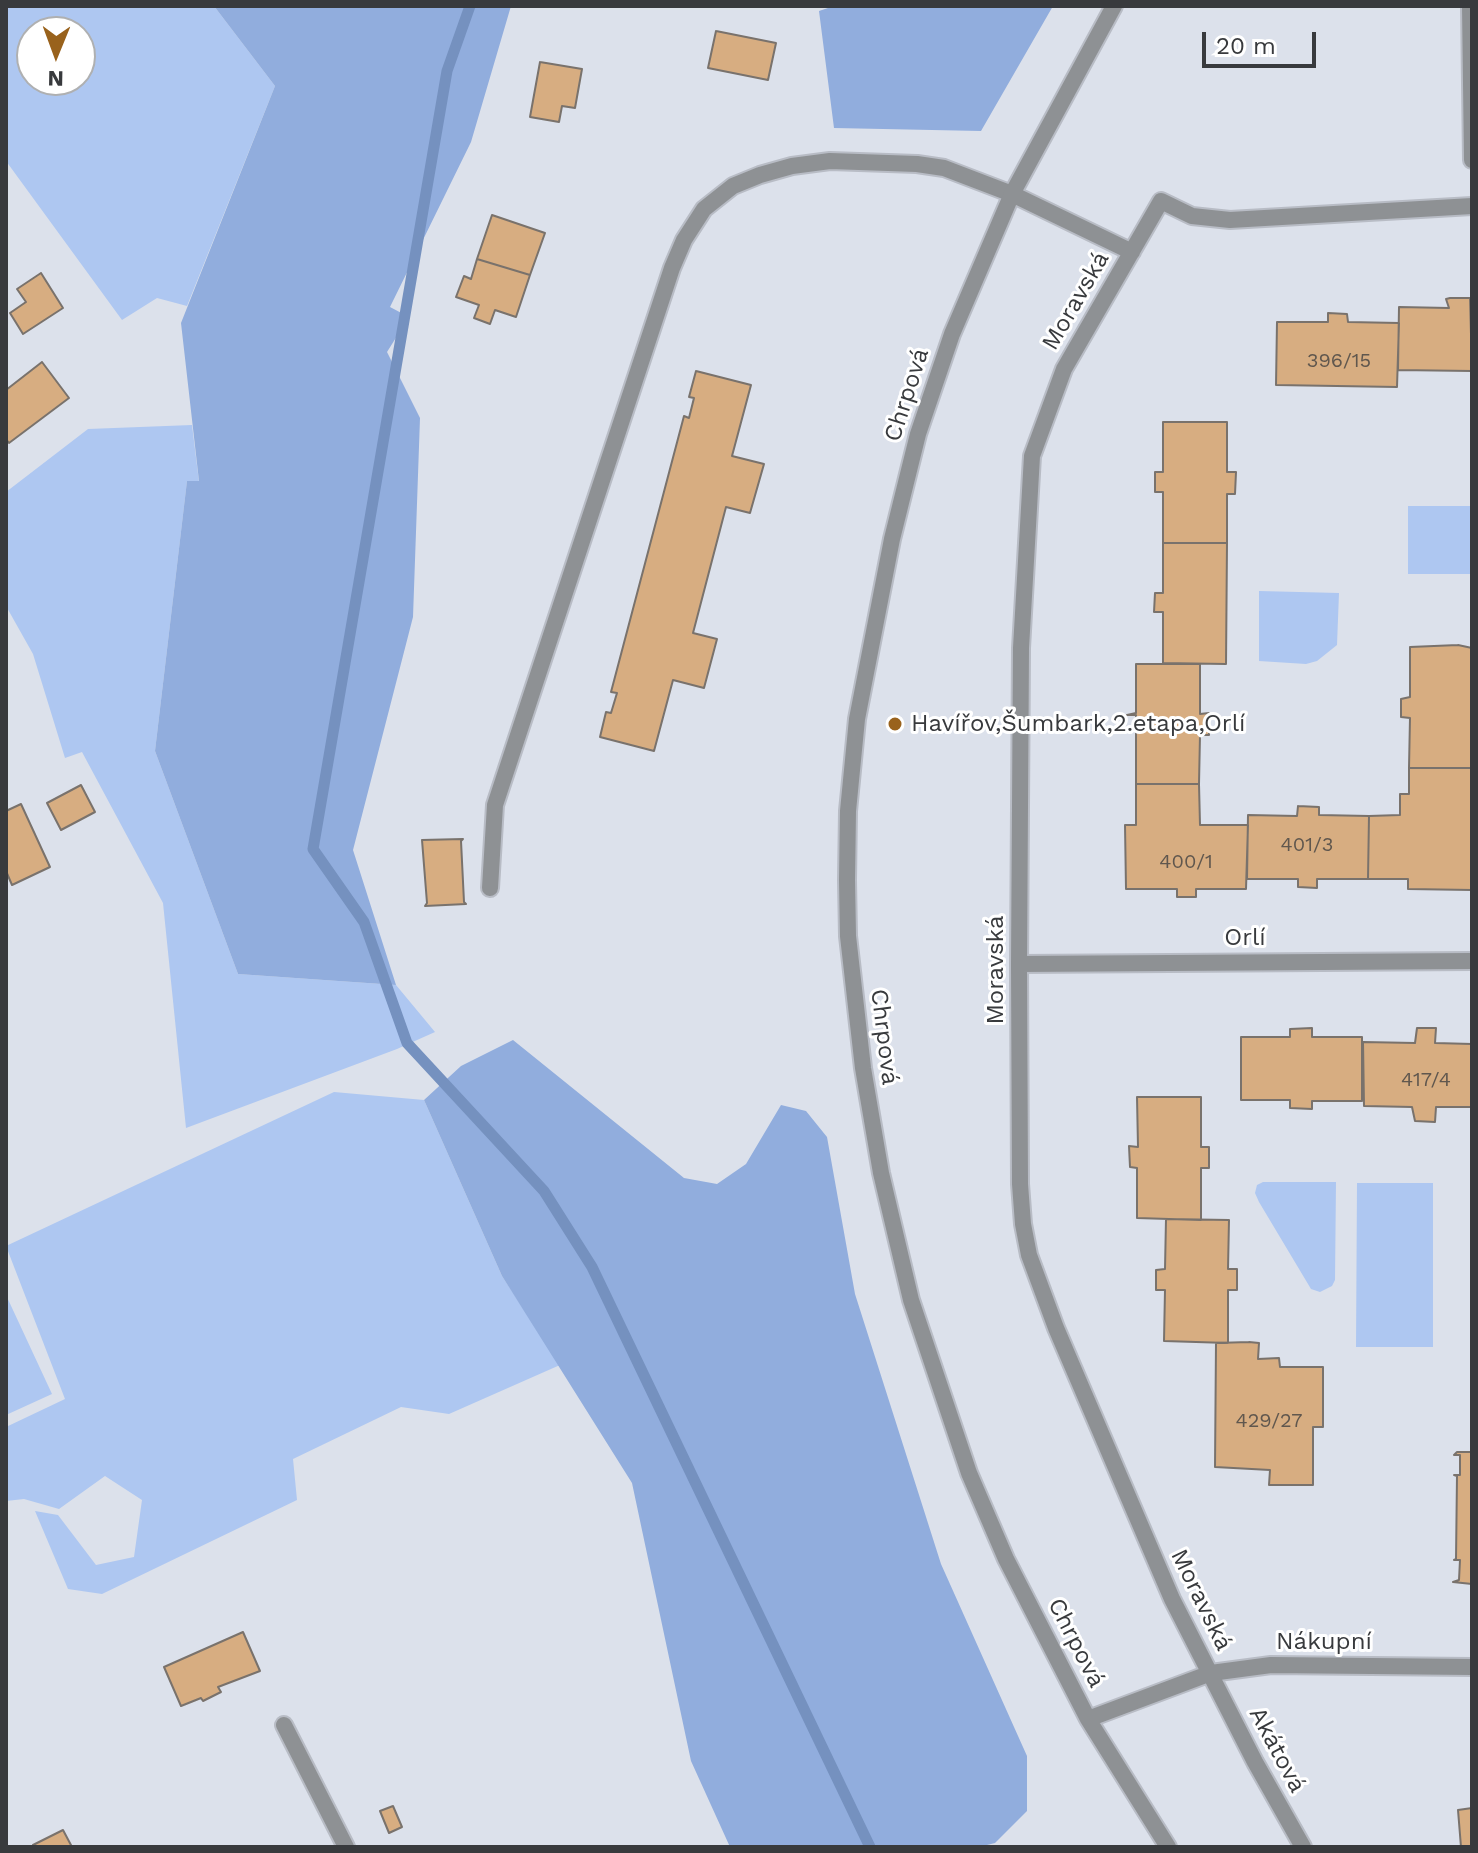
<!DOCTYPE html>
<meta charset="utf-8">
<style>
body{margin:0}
#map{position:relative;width:1478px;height:1853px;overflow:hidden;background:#dce1eb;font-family:"Work Sans",sans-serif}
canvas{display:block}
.frame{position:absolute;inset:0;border:8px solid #383a3d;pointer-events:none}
.north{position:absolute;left:16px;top:16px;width:80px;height:80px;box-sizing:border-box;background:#fff;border:2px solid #afb0b1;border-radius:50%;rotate:181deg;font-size:22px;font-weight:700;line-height:32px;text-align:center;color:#383a3d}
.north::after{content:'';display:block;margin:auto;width:28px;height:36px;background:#99621c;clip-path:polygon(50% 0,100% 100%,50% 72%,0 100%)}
.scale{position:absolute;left:1202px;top:32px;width:114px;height:36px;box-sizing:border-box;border:4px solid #383a3d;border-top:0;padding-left:10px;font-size:24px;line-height:28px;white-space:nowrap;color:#383a3d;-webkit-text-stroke:6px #fff;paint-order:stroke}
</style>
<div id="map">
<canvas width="1478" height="1853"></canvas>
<div class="frame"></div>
<div class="north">N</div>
<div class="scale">20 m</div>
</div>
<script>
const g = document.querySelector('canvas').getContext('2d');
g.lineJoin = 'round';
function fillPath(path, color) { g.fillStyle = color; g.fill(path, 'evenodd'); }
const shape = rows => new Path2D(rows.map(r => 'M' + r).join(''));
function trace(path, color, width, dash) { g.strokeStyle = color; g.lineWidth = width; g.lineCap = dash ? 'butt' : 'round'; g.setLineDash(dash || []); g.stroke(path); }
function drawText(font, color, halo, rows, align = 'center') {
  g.font = font + ' "Work Sans",sans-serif'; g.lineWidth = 6; g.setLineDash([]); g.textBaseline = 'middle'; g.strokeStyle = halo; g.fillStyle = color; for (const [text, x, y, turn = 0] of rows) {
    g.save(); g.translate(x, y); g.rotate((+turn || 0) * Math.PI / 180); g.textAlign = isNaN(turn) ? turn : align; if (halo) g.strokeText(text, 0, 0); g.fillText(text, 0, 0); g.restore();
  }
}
fillPath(shape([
 [6,6,214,6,275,86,187,306,157,298,122,320,6,161],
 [32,32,80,32,80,80,32,80],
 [192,425,199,482,187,481,155,751,238,974,396,985,435,1032,397,1049,186,1128,163,903,82,752,65,758,33,654,6,606,6,492,88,429],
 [1408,506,1472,506,1472,574,1408,574],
 [1259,591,1339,593,1337,645,1317,661,1306,664,1259,661],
 [334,1092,424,1100,502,1276,560,1365,449,1414,401,1407,293,1459,297,1500,102,1594,68,1589,35,1511,58,1515,96,1565,134,1557,142,1500,105,1476,59,1509,24,1499,6,1501,6,1427,65,1399,6,1246],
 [1263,1182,1336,1182,1335,1280,1332,1286,1320,1292,1311,1289,1259,1202,1255,1193,1257,1185],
 [1357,1183,1433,1183,1433,1347,1356,1347],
 [6,1295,52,1394,6,1415]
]), '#aec7f1');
fillPath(shape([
 [214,6,511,6,471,142,390,307,409,317,387,352,420,418,413,617,353,850,396,985,238,974,155,751,187,481,199,481,181,323,275,86],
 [834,6,1053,6,981,131,834,128,819,11],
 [513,1040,684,1178,717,1184,746,1164,781,1105,806,1111,827,1137,855,1294,941,1564,1027,1756,1027,1811,995,1843,979,1847,730,1847,691,1761,632,1483,502,1276,424,1100,461,1066]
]), '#91addd');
trace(shape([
 [470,6,447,71,313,849,364,922,407,1043,544,1191,592,1267,870,1847]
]), '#7591bf', 11);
const building = shape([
 [716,31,776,43,768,80,708,68,716,31],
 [540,62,582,69,575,108,562,106,559,122,530,117,540,62],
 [492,215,545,233,530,275,477,259,492,215],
 [477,259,530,275,516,317,495,310,490,324,474,318,479,305,456,297,464,276,471,279,477,259],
 [41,273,63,308,23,334,10,313,26,302,17,289,41,273],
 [1450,298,1470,298,1472,371,1398,370,1399,307,1449,308,1446,299,1450,298],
 [1328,313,1347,314,1348,322,1399,323,1397,387,1276,385,1277,322,1328,322,1328,313],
 [42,362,69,398,9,443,6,439,6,390,42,362],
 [696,371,751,385,732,456,764,464,750,513,726,507,693,633,717,639,704,688,673,680,654,751,600,737,606,712,611,713,617,693,611,692,684,416,689,418,694,398,689,397,696,371],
 [1163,422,1227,422,1227,472,1236,472,1235,494,1227,494,1227,543,1163,543,1163,492,1155,492,1155,472,1163,472,1163,422],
 [1163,543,1227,543,1226,664,1163,663,1163,612,1154,612,1155,593,1163,593,1163,543],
 [1458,645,1472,648,1472,768,1409,768,1410,718,1401,717,1401,699,1410,697,1410,647,1458,645],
 [1136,664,1200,664,1200,714,1209,713,1209,735,1200,735,1199,784,1136,784,1136,715,1127,715,1136,713,1136,664],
 [1409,768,1472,768,1472,890,1408,889,1408,879,1368,879,1369,816,1400,815,1400,794,1409,794,1409,768],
 [1136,784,1199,784,1200,825,1248,825,1246,889,1196,889,1196,897,1177,897,1177,889,1126,889,1125,825,1136,825,1136,784],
 [81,785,95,812,61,830,47,803,81,785],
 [21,804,50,867,12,885,6,871,6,811,21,804],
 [1298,806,1319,807,1319,815,1369,816,1368,879,1317,879,1317,888,1298,887,1298,879,1247,879,1248,815,1297,816,1298,806],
 [463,839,461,841,464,902,466,904,425,906,427,903,422,840,463,839],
 [1312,1028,1312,1037,1362,1037,1362,1101,1312,1101,1312,1109,1290,1108,1290,1100,1241,1100,1241,1037,1290,1037,1290,1029,1312,1028],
 [1417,1028,1436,1028,1435,1043,1472,1044,1472,1107,1436,1107,1435,1122,1415,1121,1412,1107,1364,1106,1363,1042,1415,1043,1417,1028],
 [1137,1097,1201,1097,1201,1147,1209,1147,1209,1168,1201,1168,1201,1220,1137,1218,1137,1168,1130,1167,1129,1146,1138,1147,1137,1097],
 [1166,1219,1229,1220,1228,1269,1237,1269,1237,1290,1228,1290,1228,1343,1164,1341,1165,1290,1156,1290,1156,1270,1165,1269,1166,1219],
 [1249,1342,1259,1343,1258,1359,1279,1358,1280,1367,1323,1367,1323,1427,1313,1427,1313,1485,1269,1485,1270,1470,1215,1467,1216,1343,1249,1342],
 [1457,1452,1472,1452,1472,1584,1453,1582,1459,1580,1460,1560,1454,1560,1456,1559,1457,1476,1454,1475,1460,1475,1460,1455,1454,1455,1457,1452],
 [243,1632,260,1671,218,1687,221,1692,203,1701,201,1698,181,1706,164,1667,243,1632],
 [393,1806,402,1827,389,1833,380,1811,393,1806],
 [1472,1808,1472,1847,1461,1847,1458,1810,1472,1808],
 [63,1830,72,1847,34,1847,33,1845,63,1830]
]);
fillPath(building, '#d7ad81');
trace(building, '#79726c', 2);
const lane = shape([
 [490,888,495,805,672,268,684,240,704,209,733,186,760,175,792,166,830,161,917,164,944,168,1012,194]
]);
const street = shape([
 [1114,6,1012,194,952,334,918,434,892,539,857,719,848,811,847,880,848,936,863,1068,881,1173,911,1300,969,1473,1006,1559,1088,1719,1168,1847],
 [1470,6,1472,160],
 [1012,194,1132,252],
 [1019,964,1472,961],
 [1088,1719,1211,1673,1271,1665,1472,1667],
 [284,1725,346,1847],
 [1303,1847,1255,1762,1172,1599,1056,1328,1029,1255,1023,1224,1020,1184,1019,964,1021,648,1032,456,1064,369,1161,201,1192,216,1230,220,1472,206]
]);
trace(lane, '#b8bcc5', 20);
trace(street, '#b8bcc5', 20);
trace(lane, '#8e9194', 16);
trace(street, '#8e9194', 16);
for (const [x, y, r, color] of [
 [895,724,8,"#99621c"]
]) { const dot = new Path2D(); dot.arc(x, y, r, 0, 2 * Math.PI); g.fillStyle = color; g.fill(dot); trace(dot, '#fff', 3); }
drawText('20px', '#60574e', null, [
 ["396/15",1339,361],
 ["401/3",1307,845],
 ["400/1",1186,862],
 ["417/4",1426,1080],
 ["429/27",1269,1421]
]);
drawText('24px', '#383a3d', '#fff', [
 ["Moravská",1076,301,-60],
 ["Chrpová",907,395,-72],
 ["Orlí",1245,938],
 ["Moravská",996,970,-90],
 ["Chrpová",884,1037,83],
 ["Moravská",1201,1600,64],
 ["Nákupní",1324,1642],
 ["Chrpová",1076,1643,63],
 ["Akátová",1277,1750,62]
]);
drawText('24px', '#383a3d', '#fff', [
 ["Havířov,Šumbark,2.etapa,Orlí",911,724]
], 'left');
</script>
